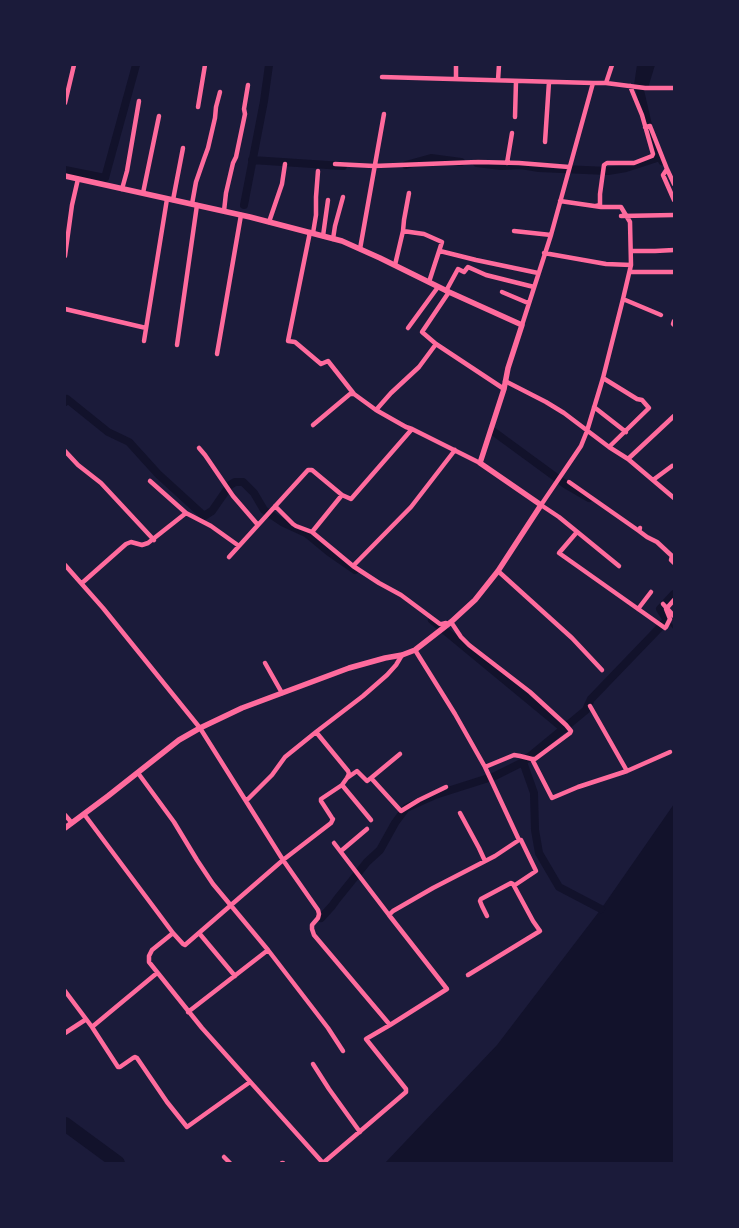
<!DOCTYPE html>
<style>
body{margin:0}
#map{position:relative;width:739px;height:1228px;overflow:hidden;background:#1b1b3a;font-family:Montserrat,sans-serif}
canvas{display:block}
.frame{position:absolute;inset:0;border:66px solid #1b1b3a;pointer-events:none}
</style>
<div id="map">
<canvas width="739" height="1228"></canvas>
<div class="frame"></div>
</div>
<script>
const g = document.querySelector('canvas').getContext('2d');
g.lineJoin = 'round';
function fillPath(path, color) { g.fillStyle = color; g.fill(path, 'evenodd'); }
const shape = rows => new Path2D(rows.map(r => 'M' + r).join(''));
function trace(path, color, width, dash) { g.strokeStyle = color; g.lineWidth = width; g.lineCap = dash ? 'butt' : 'round'; g.setLineDash(dash || []); g.stroke(path); }
fillPath(shape([
 [637,65,655,65,648,88,634,85],
 [674,804,674,1163,385,1163,497,1045,601,909]
]), '#12122b');
trace(shape([
 [667,620,674,628]
]), '#12122b', 2.5);
trace(shape([
 [639,86,650,134,662,161],
 [252,160,343,166],
 [477,163,501,166,521,165,539,168,608,171,626,168,660,157],
 [406,165,431,158,461,162],
 [65,170,105,178,136,65],
 [244,205,264,101,269,65],
 [65,402,67,399,108,432,129,442,158,474,204,516,212,511,230,485,235,482,243,482,254,493,264,510,282,522,306,533,329,552,355,570],
 [494,432,565,484,589,498],
 [432,620,564,729],
 [523,762,534,793,535,830,539,853,559,887,601,909],
 [321,918,332,906,337,899,367,862,380,850,395,823,406,808,435,795,495,776,523,762,586,710,591,699,667,620,660,609,674,594]
]), '#12122b', 8);
trace(shape([
 [65,1124,118,1163]
]), '#12122b', 14);
trace(shape([
 [382,77,593,83],
 [456,79,456,65],
 [498,80,499,65],
 [606,83,612,65],
 [65,103,74,65],
 [198,107,205,65],
 [515,117,516,81],
 [645,127,650,126,667,169],
 [545,142,549,82],
 [507,163,512,133],
 [335,164,374,166,478,162,519,163,569,167],
 [674,184,667,169,663,175,674,200],
 [122,189,127,171,139,101],
 [143,193,159,116],
 [173,200,183,148],
 [560,201,601,207,621,207,630,222,631,265,623,299,603,378,587,431,581,446,541,505,559,517,619,566],
 [192,204,196,182,204,159,208,148,215,118,216,107,220,92],
 [596,206,600,205,600,194,604,165,607,163,634,163,652,156,653,154,642,115,630,86],
 [224,211,226,193,233,163,236,157,245,114,244,109,248,85],
 [621,216,674,215],
 [269,222,282,184,285,164],
 [403,231,424,234,442,242,429,282],
 [514,231,551,235],
 [310,232,288,341,295,342,321,364,328,361,354,394],
 [313,233,316,215,316,197,318,171],
 [323,236,328,200],
 [333,239,335,226,343,197],
 [360,249,384,114],
 [440,251,476,260,538,273],
 [631,251,655,251,674,250],
 [544,253,606,264,631,265],
 [65,256,72,205,78,179],
 [395,265,403,231,404,220,409,193],
 [630,272,674,272],
 [446,291,458,269,464,272,468,267,486,275,534,287],
 [449,292,422,332,436,344,504,389],
 [502,292,528,303],
 [623,299,661,315],
 [65,309,146,328],
 [674,321,673,324,674,325],
 [522,325,551,235,593,83,606,83,645,88,674,88],
 [408,328,438,287],
 [144,341,167,199],
 [177,345,197,205],
 [217,354,241,215],
 [603,378,637,399,642,400,649,408,609,447],
 [505,381,546,402,564,413,609,447,628,459,674,498],
 [594,407,626,432],
 [376,410,391,393,419,367,436,344],
 [313,425,350,394,354,394,376,410,406,427,412,429,480,463],
 [199,448,205,455,233,496,258,525],
 [65,451,78,465,101,483,154,540],
 [628,459,674,416],
 [653,480,672,466],
 [150,481,186,513,211,526,239,546],
 [569,482,639,531],
 [275,506,293,524,296,526,312,532,353,566,379,583,401,595,440,624,442,624,446,623,448,624],
 [640,528,639,531,647,537,657,542,672,556,671,560,674,563],
 [312,532,342,495],
 [577,532,559,553,665,628],
 [229,557,308,470,312,470,342,495,351,499,412,429],
 [65,565,103,608,200,728,283,860,318,910,319,914,318,918,312,925,312,929,314,935,390,1025],
 [353,566,411,507,455,450],
 [498,571,572,638,602,670],
 [82,583,126,544,131,542,142,545,148,543,186,513],
 [663,604,674,616],
 [638,609,651,592],
 [451,622,461,637,469,645,530,692,566,725,571,731,570,733,535,759,532,759,520,756,514,755,485,767],
 [666,627,670,619,666,609,674,600],
 [265,663,282,693],
 [590,706,627,771,670,752],
 [316,732,348,771,349,774,347,778,342,785,371,820],
 [400,754,371,778,401,811,419,800,446,787],
 [532,759,552,798,578,787,627,771],
 [138,773,174,822,197,860,213,884,268,950,328,1028,343,1051],
 [347,778,357,771,367,781,371,778],
 [246,801,272,775,285,757,316,732,363,696,387,675,396,665,402,655],
 [460,813,479,848,485,861],
 [84,814,173,933,183,944,185,945,283,860,331,823,333,819,332,818,321,801,321,799,342,785],
 [65,815,72,823],
 [334,843,389,915],
 [341,851,367,829],
 [515,885,536,871,521,840,519,840],
 [173,933,152,950,149,956,149,962,202,1028,323,1163],
 [199,933,235,976],
 [468,975,540,931,533,921,513,884,511,883,481,899,480,901,482,906,487,916],
 [65,991,92,1027,118,1067,120,1067,133,1058,135,1057,137,1058,167,1102,187,1127,250,1082],
 [188,1012,268,950],
 [92,1027,157,973],
 [65,1033,85,1020],
 [313,1064,329,1089,360,1132],
 [224,1157,230,1163],
 [282,1163,283,1163],
 [323,1163,406,1092,406,1089,366,1039,390,1025,447,989,389,915,393,911,433,888,495,856,519,840,485,767,455,714,415,650]
]), '#ff6b9d', 4.5);
trace(shape([
 [65,176,250,217,342,241,380,258,449,292,522,325,508,368,504,389,480,463,541,505,498,571,475,600,451,622,415,650,402,655,385,658,349,668,242,708,200,728,179,740,108,796,65,828]
]), '#ff6b9d', 5.5);
</script>
